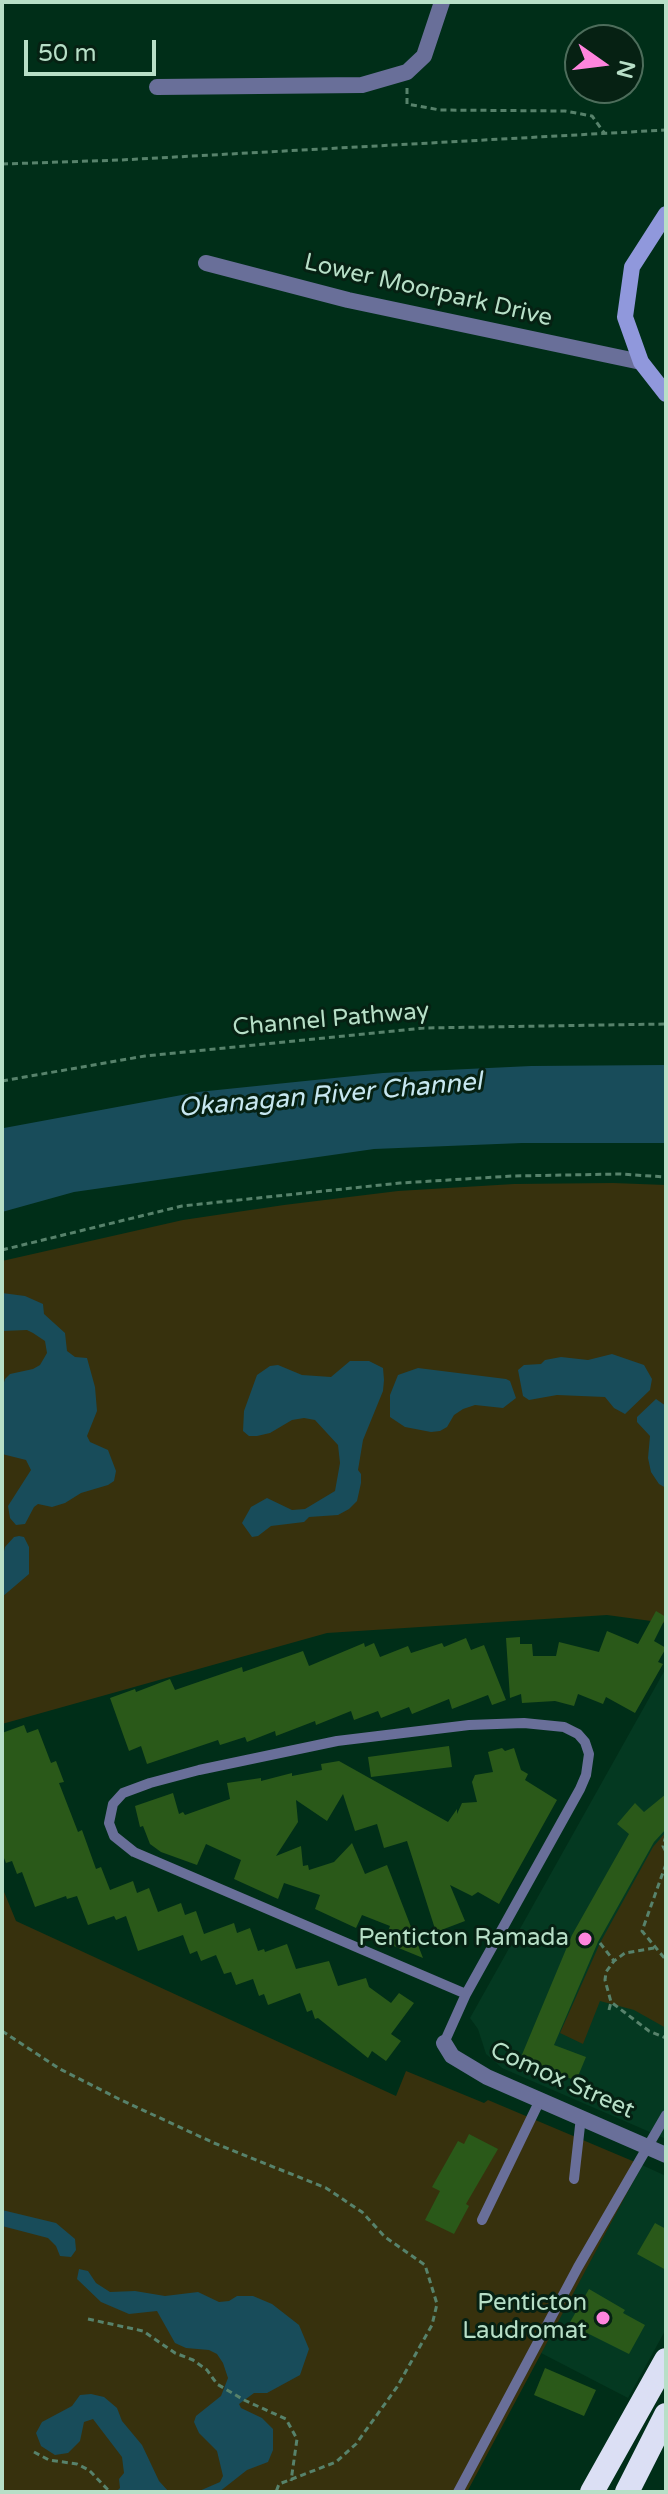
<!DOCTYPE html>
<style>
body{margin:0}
#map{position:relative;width:668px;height:2494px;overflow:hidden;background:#002e18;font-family:"Varela Round",sans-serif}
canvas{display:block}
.frame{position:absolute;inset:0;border:4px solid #b7dfc7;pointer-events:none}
.north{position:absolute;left:564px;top:24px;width:80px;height:80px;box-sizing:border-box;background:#062113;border:2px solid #4d6d5b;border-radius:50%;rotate:104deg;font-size:22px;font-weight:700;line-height:32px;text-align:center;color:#b7dfc7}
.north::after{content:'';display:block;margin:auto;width:28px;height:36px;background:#ff85de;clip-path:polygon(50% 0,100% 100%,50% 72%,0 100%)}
.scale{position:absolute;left:24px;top:40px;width:132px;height:36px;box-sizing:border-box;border:4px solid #b7dfc7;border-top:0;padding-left:10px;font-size:24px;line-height:28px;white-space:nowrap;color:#b7dfc7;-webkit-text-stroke:6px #062113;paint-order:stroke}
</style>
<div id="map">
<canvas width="668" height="2494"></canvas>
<div class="frame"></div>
<div class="north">N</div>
<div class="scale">50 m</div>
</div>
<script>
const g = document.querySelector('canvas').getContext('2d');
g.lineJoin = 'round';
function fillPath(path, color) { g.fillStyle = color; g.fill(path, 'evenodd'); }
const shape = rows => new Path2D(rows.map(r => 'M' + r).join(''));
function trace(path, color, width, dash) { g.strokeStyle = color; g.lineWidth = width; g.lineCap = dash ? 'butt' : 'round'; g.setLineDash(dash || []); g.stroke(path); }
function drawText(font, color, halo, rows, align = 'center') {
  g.font = font + ' "Varela Round",sans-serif'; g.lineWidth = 6; g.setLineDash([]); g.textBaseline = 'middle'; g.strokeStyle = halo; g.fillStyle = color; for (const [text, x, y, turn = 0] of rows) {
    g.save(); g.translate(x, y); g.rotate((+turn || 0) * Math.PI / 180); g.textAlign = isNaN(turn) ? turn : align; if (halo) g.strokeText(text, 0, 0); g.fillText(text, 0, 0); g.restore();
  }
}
fillPath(shape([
 [666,1668,666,2139,502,2068,486,2054,478,2029,470,2018],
 [642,2165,666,2176,666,2329,628,2398,541,2353]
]), '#043921');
fillPath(shape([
 [613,1183,666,1185,666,1623,607,1615,327,1633,2,1724,2,1261,183,1220,284,1205,398,1191,514,1184],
 [666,1832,666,2028,634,2010,600,2001,583,2044,560,2033,600,1943,653,1847],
 [2,1887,16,1921,396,2096,406,2071,484,2103,488,2100,642,2165,467,2492,2,2492]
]), '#37310d');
fillPath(shape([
 [666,1065,666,1143,522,1143,374,1149,74,1192,2,1212,2,1129,4,1128,198,1092,383,1073,531,1066],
 [2,1293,25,1296,43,1304,44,1314,65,1333,67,1351,75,1357,87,1358,95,1387,97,1411,87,1436,90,1442,108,1450,116,1471,114,1481,108,1485,81,1493,65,1503,52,1507,38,1504,34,1507,25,1524,16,1525,10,1518,8,1506,31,1470,26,1460,2,1454,2,1389,5,1379,10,1374,33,1369,40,1365,47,1353,45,1341,33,1333,27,1330,2,1331],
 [612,1354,644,1365,652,1379,650,1390,625,1414,614,1408,605,1397,557,1395,529,1400,523,1396,518,1370,524,1365,541,1364,545,1360,561,1357,588,1360],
 [350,1361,369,1361,383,1368,384,1380,383,1391,363,1440,358,1470,361,1474,361,1483,357,1501,349,1509,338,1515,309,1517,304,1522,271,1526,258,1536,252,1537,242,1523,251,1507,267,1498,292,1510,305,1509,335,1491,340,1463,338,1445,315,1420,304,1418,292,1420,270,1433,257,1436,249,1436,243,1431,244,1411,257,1375,270,1366,278,1365,302,1375,331,1377],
 [418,1368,506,1379,510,1381,516,1398,503,1408,475,1405,463,1409,454,1415,447,1427,440,1431,431,1432,405,1427,390,1417,390,1395,398,1375],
 [656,1399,666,1406,666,1488,659,1484,651,1472,648,1458,650,1436,637,1422,637,1417],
 [19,1536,24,1537,29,1547,29,1574,2,1597,2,1559,5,1547,14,1537],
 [2,2210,56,2223,75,2239,76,2250,71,2257,60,2256,56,2246,48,2238,2,2226],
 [79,2269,88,2271,96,2283,110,2292,135,2291,165,2296,198,2292,219,2302,229,2301,237,2296,253,2296,272,2304,299,2325,309,2349,300,2375,267,2393,254,2393,239,2404,241,2408,262,2418,273,2429,273,2450,268,2462,247,2470,219,2492,197,2492,220,2482,223,2476,217,2451,199,2433,194,2422,196,2416,221,2396,228,2378,223,2363,217,2354,209,2350,186,2348,175,2343,157,2311,129,2314,101,2302,77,2279],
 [91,2394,104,2397,117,2408,122,2421,142,2445,159,2481,169,2492,116,2492,120,2488,119,2479,124,2473,122,2457,93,2419,84,2422,80,2441,68,2453,55,2455,41,2446,36,2433,42,2422,72,2406,80,2395]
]), '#184c5a');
fillPath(shape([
 [656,1611,666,1617,654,1641,666,1648,658,1662,663,1664,635,1713,606,1697,603,1704,578,1694,574,1706,555,1701,522,1703,521,1694,510,1698,506,1638,520,1637,520,1644,532,1644,533,1656,556,1656,559,1642,599,1652,607,1631,638,1644],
 [466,1638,471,1650,484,1645,506,1700,492,1705,488,1695,452,1709,449,1699,412,1714,409,1707,381,1718,378,1711,354,1720,351,1711,316,1725,315,1721,276,1736,275,1731,247,1742,245,1737,220,1745,218,1740,147,1764,141,1746,129,1751,110,1698,135,1689,136,1692,170,1679,175,1690,242,1667,243,1672,303,1651,309,1666,364,1643,365,1647,374,1643,380,1657,408,1646,411,1653,442,1643,444,1647],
 [24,1725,27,1733,38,1729,51,1763,56,1761,64,1782,59,1783,78,1832,82,1830,96,1869,101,1867,110,1890,133,1881,137,1893,149,1888,158,1912,181,1903,185,1915,196,1911,204,1934,234,1923,237,1933,250,1928,258,1951,264,1949,265,1952,287,1944,296,1969,329,1961,338,1986,366,1978,369,1987,391,2003,399,1993,414,2003,391,2034,401,2041,386,2061,372,2051,368,2058,318,2018,315,2019,312,2010,307,2012,300,1993,268,2005,264,1994,259,1996,253,1979,236,1985,231,1972,224,1974,216,1955,201,1961,197,1951,190,1954,183,1935,138,1951,126,1916,116,1920,114,1916,88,1925,77,1896,67,1899,66,1896,35,1907,22,1872,17,1874,12,1861,6,1863,2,1853,2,1733],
 [449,1746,452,1767,371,1777,368,1757],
 [502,1748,505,1751,514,1748,521,1770,528,1774,525,1780,557,1800,499,1904,478,1892,472,1896,450,1885,465,1921,436,1932,407,1841,384,1848,377,1824,355,1831,343,1794,327,1821,296,1800,298,1822,276,1856,301,1846,303,1866,308,1865,309,1870,334,1862,352,1843,365,1874,387,1865,423,1958,384,1942,390,1926,362,1915,356,1928,315,1909,320,1895,284,1883,278,1899,234,1879,241,1860,206,1844,197,1865,161,1852,150,1844,143,1826,140,1827,135,1806,173,1793,179,1814,183,1812,185,1815,230,1799,227,1783,261,1778,261,1781,292,1773,292,1776,322,1770,321,1764,339,1761,448,1822,457,1809,457,1814,462,1803,477,1802,472,1782,475,1775,493,1772,488,1752],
 [666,1794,666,1829,654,1842,598,1942,554,2045,586,2057,576,2081,521,2057,572,1935,629,1834,617,1824,635,1803,644,1812],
 [469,2134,498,2149,466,2204,469,2206,454,2234,425,2220,440,2191,432,2187,458,2141,464,2144],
 [655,2223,666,2229,666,2270,637,2254],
 [589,2289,625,2310,623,2313,645,2325,629,2354,569,2324],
 [545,2368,596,2390,584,2416,534,2395]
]), '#2a5919');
trace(shape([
 [407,88,407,104,440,110,565,111,592,116,605,134],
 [2,164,121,160,666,130],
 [2,1081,145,1056,424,1028,666,1024],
 [2,1250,182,1206,400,1183,513,1176,620,1174,666,1177],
 [666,1836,663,1846,666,1852],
 [666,1864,642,1931,666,1960],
 [600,1943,614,1961],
 [654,1948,625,1953,614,1961,606,1972,605,1980,611,2002,649,2031,666,2038],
 [609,2010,611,2002],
 [2,2031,60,2069,119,2099,214,2143,326,2188,362,2212,385,2237,425,2265,437,2304,432,2325,397,2387,356,2444,336,2462,279,2484,276,2492],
 [88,2319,143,2331,175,2353,193,2360,207,2370,217,2384,244,2400,286,2419,297,2439,291,2481],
 [34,2452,49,2460,77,2464,89,2470,110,2492]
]), '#57826b', 3, [6, 4]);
trace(shape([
 [444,2043,466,1994,580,1789,586,1775,589,1754,585,1742,578,1734,564,1727,524,1723,469,1725,337,1741,199,1770,150,1783,123,1793,113,1804,109,1823,114,1836,134,1852,466,1994],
 [574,2179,581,2117],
 [482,2220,540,2100],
 [458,2492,578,2267,666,2115]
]), '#696f99', 10);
trace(shape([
 [157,87,362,85,407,72,424,56,442,2],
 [206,263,348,300,641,362],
 [444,2043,452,2056,487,2077,666,2155]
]), '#696f99', 16);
trace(shape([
 [666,214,632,267,625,317,641,362,666,394]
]), '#9098dc', 16);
trace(shape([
 [592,2492,666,2360],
 [627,2492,666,2415]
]), '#dbdff4', 24);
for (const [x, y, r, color] of [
 [585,1939,8,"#ff85de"],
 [603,2318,8,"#ff85de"]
]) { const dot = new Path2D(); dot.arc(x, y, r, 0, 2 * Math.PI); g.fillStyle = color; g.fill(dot); trace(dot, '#062113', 3); }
drawText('24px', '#b7dfc7', '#062113', [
 ["Lower Moorpark Drive",428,291,13],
 ["Channel Pathway",331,1020,-5],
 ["Comox Street",562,2081,24]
]);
drawText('24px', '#b7dfc7', '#062113', [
 ["Penticton Ramada",569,1939],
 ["Penticton",587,2304],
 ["Laudromat",587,2332]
], 'right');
drawText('italic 26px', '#c7e7f0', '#062113', [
 ["Okanagan River Channel",330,1096,-5]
]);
</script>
